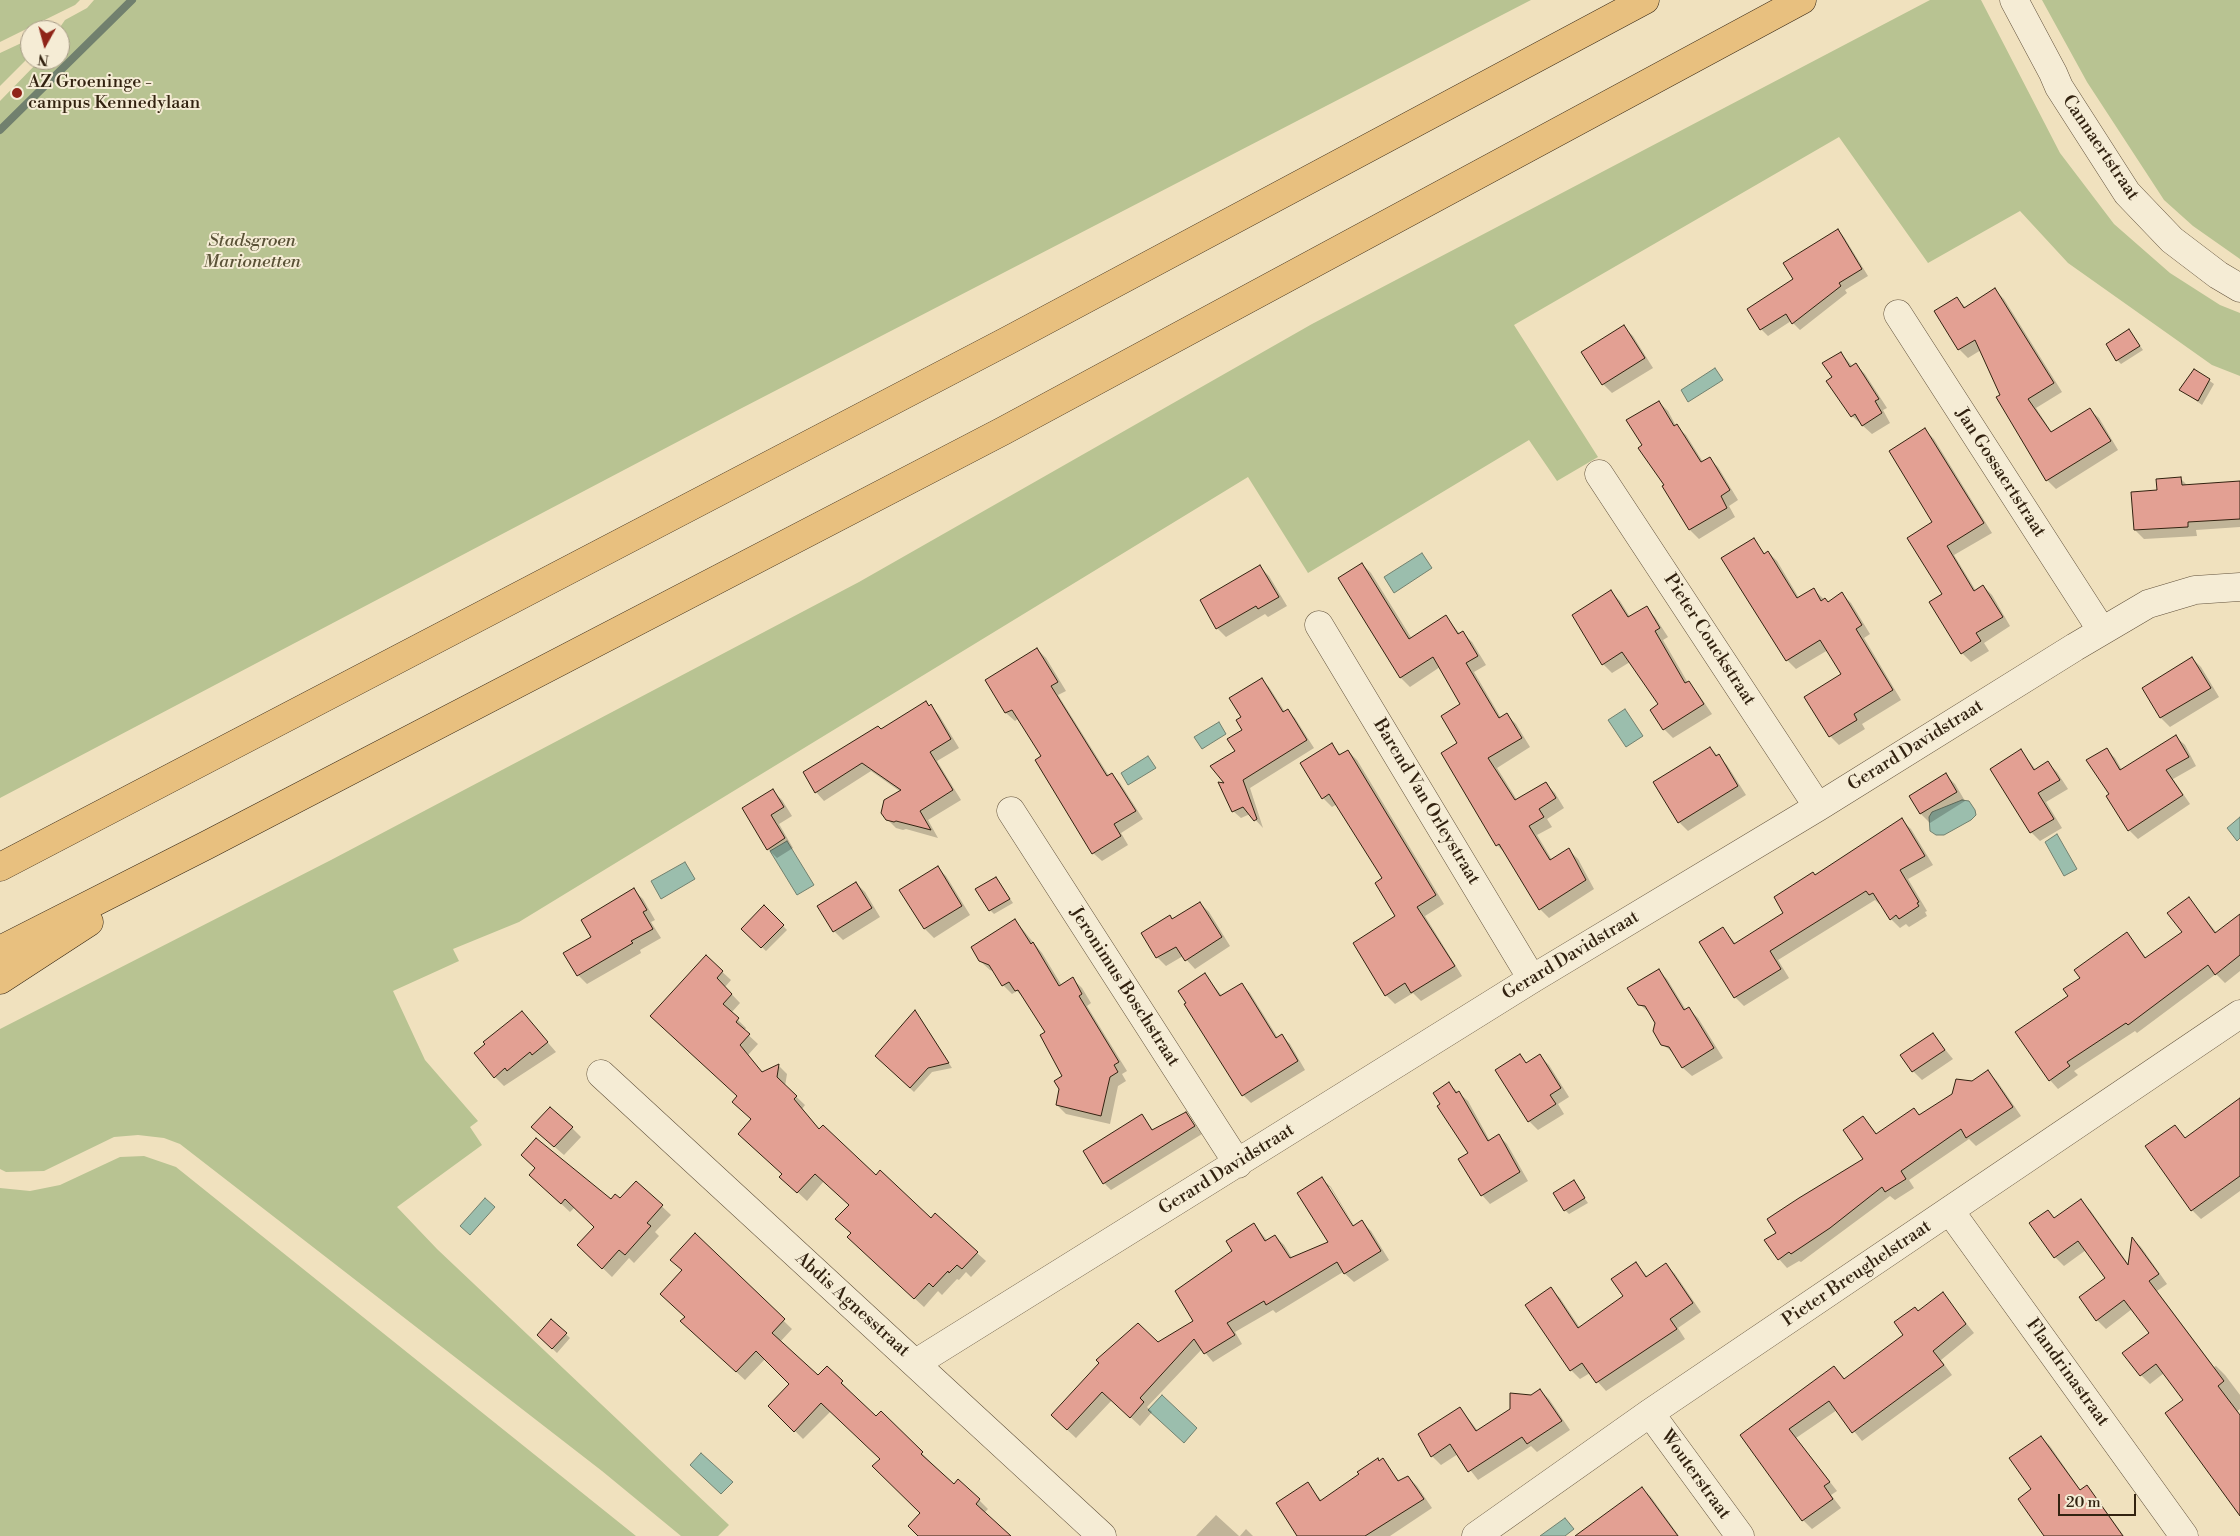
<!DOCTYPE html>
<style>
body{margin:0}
#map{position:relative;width:2240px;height:1536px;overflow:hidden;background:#f0e1be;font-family:"Libre Bodoni",serif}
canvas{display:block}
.north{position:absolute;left:20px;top:20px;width:50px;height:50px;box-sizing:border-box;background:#f5ecd5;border:1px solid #a79b86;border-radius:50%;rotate:187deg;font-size:14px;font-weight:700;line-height:20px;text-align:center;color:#322210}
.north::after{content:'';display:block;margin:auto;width:18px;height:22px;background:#8f2418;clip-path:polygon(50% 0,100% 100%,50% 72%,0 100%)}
.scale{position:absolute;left:2058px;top:1494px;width:78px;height:22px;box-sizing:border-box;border:2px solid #322210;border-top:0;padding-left:6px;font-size:15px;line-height:18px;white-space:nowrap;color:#322210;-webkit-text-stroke:4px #f5ecd5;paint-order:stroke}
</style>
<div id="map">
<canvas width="2240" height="1536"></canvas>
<div class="north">N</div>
<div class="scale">20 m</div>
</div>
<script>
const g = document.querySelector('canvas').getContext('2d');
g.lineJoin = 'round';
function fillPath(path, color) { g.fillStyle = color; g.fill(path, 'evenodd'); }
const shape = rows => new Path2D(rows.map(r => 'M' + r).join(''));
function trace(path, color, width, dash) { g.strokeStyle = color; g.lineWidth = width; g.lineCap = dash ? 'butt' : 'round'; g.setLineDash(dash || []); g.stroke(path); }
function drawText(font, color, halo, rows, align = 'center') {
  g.font = font + ' "Libre Bodoni",serif'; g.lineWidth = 4; g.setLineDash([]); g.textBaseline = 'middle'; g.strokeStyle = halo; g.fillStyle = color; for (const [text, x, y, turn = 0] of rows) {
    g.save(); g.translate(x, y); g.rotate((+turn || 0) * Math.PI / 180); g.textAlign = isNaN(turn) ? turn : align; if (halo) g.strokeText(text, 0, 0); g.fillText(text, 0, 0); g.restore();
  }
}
fillPath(shape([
 [0,0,80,0,75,5,0,42],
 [94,0,1531,0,740,409,0,798,0,101,40,60,60,60,60,30,58,30,65,20,87,8],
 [1930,0,1981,0,2060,153,2114,224,2170,273,2220,305,2240,313,2240,376,2212,365,2068,263,2020,211,1928,263,1839,137,1514,325,1598,457,1557,481,1529,440,1308,573,1248,477,519,922,453,949,459,961,393,991,425,1060,478,1121,470,1127,482,1145,397,1207,437,1249,729,1525,718,1536,681,1536,602,1471,180,1144,164,1138,138,1135,114,1137,44,1171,6,1172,0,1169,0,1029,331,860,859,582,1312,324],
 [2042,0,2240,0,2240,259,2193,226,2164,200,2087,82],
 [30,39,30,56,0,86,0,53],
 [144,1156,176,1167,636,1536,0,1536,0,1188,30,1191,60,1185,120,1157]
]), '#b8c392');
const water = shape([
 [1715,368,1723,380,1688,402,1681,390,1715,368],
 [1422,553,1432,568,1394,593,1384,577,1422,553],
 [1625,709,1643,736,1626,747,1608,720,1625,709],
 [1219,722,1226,734,1202,749,1194,737,1219,722],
 [1148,756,1156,768,1128,785,1121,773,1148,756],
 [1962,800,1969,801,1975,810,1976,815,1971,820,1944,835,1936,835,1930,831,1929,817,1932,812,1962,800],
 [2240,817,2240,838,2237,841,2227,828,2240,817],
 [2057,834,2077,869,2064,876,2045,842,2057,834],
 [787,841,814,885,797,895,770,851,787,841],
 [685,862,695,879,661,899,651,881,685,862],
 [485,1198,495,1207,470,1235,460,1226,485,1198],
 [1162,1395,1197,1428,1184,1443,1148,1410,1162,1395],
 [701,1453,733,1482,721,1494,690,1465,701,1453],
 [1565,1518,1574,1529,1565,1536,1540,1536,1565,1518]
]);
fillPath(water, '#9bbead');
trace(water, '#71806e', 1);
fillPath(shape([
 [1838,230,1844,237,1868,276,1845,290,1847,293,1800,330,1791,321,1768,336,1761,329,1795,279],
 [1995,290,2004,299,2062,392,2036,408,2052,433,2090,410,2099,418,2118,450,2056,489,2047,480,2002,395,1981,350,1968,358,1959,349,1936,311,1957,298,1966,308],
 [1624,327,1633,336,1653,368,1612,393,1603,384],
 [2129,330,2143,350,2121,364,2117,360],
 [1841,353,1853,367,1856,365,1865,374,1887,408,1883,410,1890,423,1872,434,1852,416,1833,378],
 [2194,370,2214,384,2202,405,2181,389],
 [1659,402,1668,411,1676,426,1686,435,1703,462,1709,458,1718,467,1738,500,1729,506,1735,517,1699,539,1690,530,1664,487,1666,485,1644,445],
 [1925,430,1934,439,1992,533,1954,555,1976,591,1983,586,1992,595,2010,626,1984,643,1989,651,1971,662,1962,653,1944,594,1934,522],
 [2181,479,2188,486,2240,482,2240,527,2196,530,2197,536,2144,539,2135,530,2158,491],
 [1753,540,1765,554,1768,552,1777,561,1799,598,1813,589,1828,603,1842,594,1851,603,1870,634,1864,638,1901,700,1862,724,1865,729,1839,745,1830,736,1843,674,1828,650,1796,669,1787,660],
 [1362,564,1371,573,1412,639,1446,617,1460,634,1463,633,1472,642,1486,665,1474,672,1501,718,1507,715,1516,724,1530,747,1497,768,1517,800,1546,784,1555,793,1564,808,1547,819,1552,827,1537,835,1552,860,1569,850,1578,859,1594,889,1549,918,1540,909,1506,854,1497,845,1459,744,1462,705,1440,667,1410,687,1401,678,1340,578],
 [1260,567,1269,576,1287,606,1268,617,1265,614,1226,637,1217,628],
 [1611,592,1620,601,1630,617,1646,608,1655,617,1668,637,1663,640,1688,683,1697,692,1712,714,1673,738,1664,729,1660,705,1630,662,1612,673,1603,664],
 [1037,649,1046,658,1066,691,1058,695,1109,776,1112,774,1120,783,1143,819,1121,833,1128,845,1102,861,1093,853,1043,757,1019,718,1015,721,1006,713,987,680],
 [2192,658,2201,667,2219,697,2170,727,2161,718,2144,689],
 [1261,679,1269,687,1285,712,1287,710,1295,718,1314,748,1250,788,1263,828,1250,814,1241,818,1233,811,1226,784,1244,731,1243,717],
 [931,706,939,715,959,748,937,761,961,800,928,820,938,838,906,829,903,830,896,828,887,819,901,792,871,771,824,801,816,792,881,731],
 [2176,737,2185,745,2196,766,2173,779,2190,804,2138,839,2129,830,2108,796,2110,795,2107,750,2115,758,2122,770],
 [1332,745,1341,755,1348,751,1357,760,1444,904,1425,916,1462,976,1421,1001,1413,993,1395,1004,1386,995,1397,916,1384,879,1337,804,1332,807,1323,798],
 [1710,748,1727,765,1746,795,1688,831,1679,822],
 [2021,751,2036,770,2048,763,2057,772,2068,789,2046,802,2062,828,2040,841,2031,832,1992,769],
 [1946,775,1955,784,1965,801,1930,823,1921,814,1911,797],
 [773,791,782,800,792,816,779,824,793,848,777,858,768,849],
 [1902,820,1911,829,1933,865,1908,879,1927,911,1925,912,1927,916,1909,927,1906,924,1900,928,1891,919,1881,903,1879,904,1875,900,1778,960,1789,978,1744,1006,1735,997,1723,929,1736,944,1785,913,1815,876],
 [937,867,946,876,970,915,934,938,925,929,901,890],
 [996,878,1013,903,994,914,990,910],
 [856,883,865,892,880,917,843,940,834,931],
 [634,890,643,899,655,920,651,922,661,938,640,950,641,953,587,984,578,975,592,937],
 [2189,899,2217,933,2240,916,2240,971,2225,983,2216,974,2137,1033,2135,1031,2074,1071,2078,1075,2058,1089,2050,1080,2070,997,2082,978,2127,933,2147,959,2183,932],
 [1200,903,1209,912,1230,946,1195,969,1183,956,1166,966,1157,957,1173,920],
 [764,907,787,930,766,951,743,929],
 [1015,920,1042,953,1062,986,1073,979,1082,988,1091,1003,1087,1006,1127,1071,1122,1074,1126,1081,1118,1086,1110,1124,1066,1114,1057,1105,1064,1076,1047,1032,1025,999,1017,991,1012,994,1003,985,995,972,990,970,980,961],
 [706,957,731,980,725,987,740,1003,731,1013,746,1028,744,1031,758,1044,748,1055,763,1073,779,1066,787,1074,785,1086,805,1105,802,1109,820,1130,876,1177,977,1253,986,1261,971,1277,966,1272,959,1280,957,1279,942,1295,938,1291,924,1307,857,1246,852,1234,850,1205,824,1181,807,1201,790,1185,738,1096],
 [1658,970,1667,979,1686,1010,1689,1009,1698,1018,1723,1058,1692,1076,1683,1068,1675,1054,1662,1044,1656,1022,1651,1014,1639,1004],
 [1205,975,1222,996,1242,985,1250,993,1278,1038,1282,1036,1290,1044,1305,1070,1251,1103,1243,1095],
 [919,1016,952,1068,932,1072,914,1092,876,1056],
 [530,1022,556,1052,504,1086,495,1077],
 [1933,1035,1953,1059,1922,1080,1913,1071],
 [1520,1056,1527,1064,1540,1056,1549,1065,1569,1097,1558,1104,1564,1114,1538,1130,1529,1121],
 [1988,1072,1997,1081,2021,1116,1976,1146,1969,1139,1909,1180,1914,1188,1895,1200,1890,1196,1801,1262,1799,1261,1787,1268,1779,1259,1778,1233,1865,1160,1863,1117,1877,1134,1914,1110,1921,1116],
 [1449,1084,1468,1101,1490,1141,1499,1136,1507,1144,1528,1181,1490,1204,1482,1195,1470,1153,1441,1104],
 [2240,1105,2240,1191,2201,1219,2192,1210,2147,1146,2175,1127,2186,1139],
 [1186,1113,1202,1134,1111,1190,1104,1183,1142,1116,1154,1131],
 [572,1128,581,1137,564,1155,542,1136],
 [537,1168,611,1201,620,1200,636,1182,671,1215,655,1232,659,1236,634,1263,629,1258,612,1277,588,1254,595,1227,575,1207,570,1212,540,1184],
 [1322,1179,1331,1187,1355,1227,1362,1222,1371,1231,1389,1260,1354,1282,1343,1272,1276,1313,1273,1310,1235,1332,1242,1344,1213,1362,1202,1349,1147,1407,1152,1412,1140,1426,1112,1400,1076,1438,1061,1424,1158,1344,1195,1321,1234,1251,1254,1225,1268,1241,1275,1236,1284,1245,1292,1258,1330,1242],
 [1327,1187,1330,1187,1357,1231,1355,1232],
 [1573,1182,1588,1203,1569,1214,1565,1210],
 [2081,1201,2090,1210,2129,1265,2133,1239,2141,1247,2167,1284,2157,1291,2214,1367,2216,1366,2225,1375,2240,1395,2240,1409,2235,1413,2240,1419,2240,1514,2185,1400,2164,1373,2150,1384,2141,1375,2151,1333,2132,1309,2106,1329,2097,1320,2107,1278,2086,1250,2064,1266,2055,1257,2031,1223,2048,1211,2055,1219],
 [695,1235,792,1329,780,1342,818,1377,827,1368,850,1391,849,1392,876,1418,881,1413,954,1485,958,1481,979,1500,988,1509,984,1513,1009,1536,919,1536,921,1513,881,1459,831,1411,803,1439,770,1406,791,1384,765,1359,745,1380,691,1330,686,1317,683,1271],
 [1636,1264,1648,1277,1666,1265,1675,1274,1701,1312,1678,1328,1685,1339,1606,1391,1590,1373,1580,1379,1571,1370,1551,1289,1560,1298,1580,1328,1625,1297],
 [1943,1294,1974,1333,1941,1360,1952,1375,1862,1441,1837,1410,1796,1438,1837,1491,1831,1495,1841,1508,1812,1529,1803,1520,1741,1435,1834,1367,1845,1379,1905,1335,1919,1312],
 [551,1320,570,1338,557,1353,538,1335],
 [1540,1390,1549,1399,1570,1430,1537,1452,1531,1446,1478,1480,1458,1454,1441,1465,1432,1456,1460,1408,1478,1431],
 [2041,1437,2050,1446,2081,1491,2087,1487,2095,1496,2124,1536,2046,1536,2033,1489],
 [1383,1460,1400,1482,1408,1477,1417,1486,1432,1508,1390,1536,1299,1536,1307,1484,1322,1501],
 [1642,1488,1651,1497,1679,1536,1583,1536],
 [1216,1515,1239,1536,1196,1536],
 [1246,1529,1253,1536,1240,1536]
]), '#0003');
trace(shape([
 [0,130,132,0]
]), '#71806e', 8);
const building = shape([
 [1838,229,1862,269,1839,283,1841,286,1792,324,1786,314,1760,330,1747,309,1793,279,1783,263,1838,229],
 [1995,288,2054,383,2028,399,2051,432,2090,408,2111,441,2046,481,1996,397,2000,395,1975,340,1958,350,1934,311,1957,297,1964,308,1995,288],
 [1624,325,1645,358,1602,385,1581,352,1624,325],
 [2129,329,2140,346,2116,361,2106,344,2129,329],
 [1841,352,1850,367,1856,363,1879,399,1875,401,1882,413,1862,426,1855,414,1851,417,1826,381,1832,377,1822,363,1841,352],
 [2194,369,2210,379,2198,401,2179,390,2194,369],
 [1659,401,1674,426,1677,424,1701,462,1710,457,1730,490,1721,496,1727,508,1689,530,1662,486,1664,485,1638,448,1642,445,1626,420,1659,401],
 [1925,428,1984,523,1947,546,1974,591,1983,585,2003,617,1976,633,1981,641,1961,654,1929,602,1942,594,1907,538,1932,522,1889,451,1925,428],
 [2181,477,2182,485,2240,481,2240,519,2188,522,2188,527,2134,530,2131,492,2157,490,2156,479,2181,477],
 [1754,538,1764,554,1768,551,1797,598,1814,588,1821,601,1825,598,1828,602,1842,592,1862,625,1856,629,1893,690,1854,714,1857,720,1829,737,1804,697,1841,674,1820,640,1786,661,1721,558,1754,538],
 [1362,563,1409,639,1446,615,1458,634,1463,631,1478,656,1466,663,1499,718,1507,713,1522,738,1488,758,1515,800,1546,782,1556,798,1539,809,1544,817,1529,826,1550,860,1569,848,1586,880,1539,910,1499,844,1496,846,1441,753,1457,743,1441,716,1460,704,1433,657,1400,678,1338,578,1362,563],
 [1260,565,1279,597,1258,609,1256,606,1216,629,1200,600,1260,565],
 [1611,590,1628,617,1647,606,1660,628,1655,631,1685,683,1689,681,1704,704,1663,730,1650,710,1658,704,1622,652,1602,665,1572,615,1611,590],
 [1037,648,1058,682,1051,686,1107,776,1112,773,1136,811,1114,824,1121,836,1092,854,1035,760,1041,756,1012,710,1005,713,985,680,1037,648],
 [2192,657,2211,688,2160,718,2142,688,2192,657],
 [1262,678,1283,712,1288,709,1307,740,1243,780,1257,819,1254,821,1243,807,1232,812,1218,782,1224,783,1210,766,1235,751,1227,739,1242,730,1236,720,1241,717,1229,698,1262,678],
 [926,701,929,706,931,704,951,739,930,752,953,790,920,811,931,830,896,821,894,822,886,820,881,813,884,800,901,790,862,763,815,793,803,772,878,726,881,729,926,701],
 [2176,735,2189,757,2166,770,2183,795,2128,831,2106,796,2109,794,2086,760,2107,748,2120,770,2176,735],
 [1332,743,1339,755,1348,750,1436,895,1417,907,1455,966,1411,993,1405,983,1385,996,1353,943,1395,916,1375,883,1382,878,1329,794,1322,799,1300,763,1332,743],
 [1710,747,1716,756,1719,754,1738,786,1678,823,1653,782,1710,747],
 [2021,749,2034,770,2048,761,2060,780,2038,793,2054,819,2030,833,1990,769,2021,749],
 [1946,773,1957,792,1920,814,1909,796,1946,773],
 [773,789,784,807,771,815,785,838,767,850,742,808,773,789],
 [1902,818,1925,856,1900,870,1919,902,1917,903,1919,906,1899,919,1896,915,1890,920,1873,893,1869,895,1866,891,1770,951,1781,969,1734,998,1699,942,1723,927,1734,944,1783,913,1774,897,1813,872,1815,875,1902,818],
 [938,866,962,906,924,929,899,890,938,866],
 [996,877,1010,899,989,911,975,889,996,877],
 [856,882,872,908,833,932,817,906,856,882],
 [634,888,647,910,643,912,653,929,631,941,633,943,577,976,563,953,591,937,581,920,634,888],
 [2189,897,2215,933,2240,914,2240,955,2215,975,2208,965,2128,1025,2126,1023,2067,1062,2070,1066,2049,1081,2015,1032,2068,996,2063,989,2080,978,2074,970,2127,932,2145,958,2182,932,2167,913,2189,897],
 [1200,902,1222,937,1185,961,1176,947,1156,958,1141,933,1170,915,1172,919,1200,902],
 [764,905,784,925,761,948,741,929,764,905],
 [1015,919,1031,944,1033,942,1059,986,1073,977,1082,994,1079,996,1119,1062,1114,1065,1118,1072,1110,1077,1101,1116,1056,1105,1059,1089,1054,1081,1062,1076,1040,1035,1045,1032,1018,990,1015,991,1009,982,1002,986,989,965,979,961,971,947,1015,919],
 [706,955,723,971,717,978,732,994,723,1004,739,1018,736,1022,750,1034,740,1045,762,1072,779,1064,777,1077,797,1096,794,1099,819,1129,823,1125,876,1175,880,1170,931,1218,935,1213,978,1252,962,1269,957,1265,949,1273,948,1271,933,1287,929,1283,914,1299,847,1237,851,1233,835,1219,849,1205,815,1174,797,1193,779,1177,782,1174,738,1134,751,1119,732,1102,737,1096,650,1016,706,955],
 [1659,969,1684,1010,1689,1007,1714,1048,1682,1068,1669,1047,1661,1045,1653,1031,1655,1023,1645,1006,1638,1005,1627,988,1659,969],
 [1205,973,1220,996,1242,983,1276,1038,1282,1034,1298,1061,1242,1096,1184,1004,1186,1003,1178,991,1205,973],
 [915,1010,949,1063,928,1068,910,1088,875,1056,915,1010],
 [522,1011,548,1042,532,1055,530,1052,507,1071,505,1068,494,1078,474,1053,485,1044,483,1042,522,1011],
 [1933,1033,1945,1050,1912,1072,1900,1055,1933,1033],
 [1520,1054,1526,1063,1540,1054,1561,1088,1550,1095,1556,1104,1528,1122,1495,1070,1520,1054],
 [1988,1070,2013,1107,1966,1138,1961,1129,1901,1171,1906,1179,1885,1192,1882,1187,1830,1228,1791,1254,1789,1252,1778,1260,1764,1240,1776,1233,1767,1219,1799,1198,1863,1159,1843,1130,1863,1116,1876,1134,1914,1108,1919,1115,1952,1094,1956,1079,1972,1081,1988,1070],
 [1449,1082,1456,1093,1459,1091,1488,1141,1499,1134,1520,1172,1481,1196,1458,1159,1468,1153,1437,1106,1440,1104,1433,1093,1449,1082],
 [2240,1098,2240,1176,2191,1211,2145,1146,2175,1125,2185,1138,2240,1098],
 [550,1107,573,1127,554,1147,531,1127,550,1107],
 [1186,1112,1195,1126,1103,1184,1083,1151,1142,1114,1152,1130,1186,1112],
 [536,1138,611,1199,615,1194,620,1198,636,1181,663,1205,647,1223,651,1226,625,1255,619,1250,602,1269,577,1245,594,1227,565,1199,561,1204,529,1175,535,1168,521,1155,536,1138],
 [1322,1177,1353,1226,1362,1220,1381,1251,1344,1274,1337,1262,1266,1305,1264,1301,1227,1323,1235,1335,1204,1354,1194,1339,1140,1398,1144,1402,1130,1418,1102,1392,1067,1430,1051,1415,1099,1363,1096,1360,1138,1323,1158,1342,1193,1321,1175,1291,1232,1251,1226,1241,1254,1223,1265,1241,1275,1235,1290,1258,1328,1242,1297,1193,1322,1177],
 [1574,1180,1585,1198,1564,1211,1553,1193,1574,1180],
 [2081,1199,2128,1265,2132,1237,2159,1274,2149,1281,2224,1381,2218,1386,2240,1415,2240,1516,2165,1413,2183,1400,2156,1364,2140,1376,2122,1353,2149,1333,2124,1300,2096,1321,2079,1297,2105,1278,2078,1241,2054,1258,2029,1223,2048,1210,2054,1218,2081,1199],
 [695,1233,785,1319,772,1333,818,1375,827,1366,843,1381,841,1383,876,1416,881,1411,923,1452,921,1454,954,1484,958,1479,980,1499,976,1504,1011,1536,918,1536,908,1526,920,1513,872,1466,880,1459,821,1403,794,1432,768,1406,789,1384,756,1351,736,1372,680,1321,685,1317,660,1294,682,1270,670,1260,695,1233],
 [1636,1262,1646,1277,1666,1263,1693,1303,1670,1319,1677,1329,1596,1383,1582,1363,1570,1371,1525,1305,1551,1287,1578,1328,1623,1296,1611,1279,1636,1262],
 [1943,1292,1966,1324,1933,1351,1944,1365,1852,1433,1829,1401,1789,1429,1830,1482,1824,1486,1833,1499,1802,1521,1740,1435,1834,1366,1844,1379,1903,1335,1894,1322,1915,1307,1918,1311,1943,1292],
 [551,1319,567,1333,552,1349,537,1335,551,1319],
 [1540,1389,1562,1421,1527,1444,1522,1437,1468,1472,1450,1444,1431,1457,1418,1434,1460,1407,1476,1431,1510,1409,1510,1393,1531,1395,1540,1389],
 [2041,1436,2080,1490,2087,1485,2123,1536,2044,1536,2018,1499,2031,1489,2009,1458,2041,1436],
 [1378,1458,1379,1461,1383,1458,1398,1481,1408,1476,1424,1499,1365,1536,1297,1536,1276,1503,1308,1482,1320,1501,1359,1474,1357,1472,1378,1458],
 [1642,1487,1678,1536,1575,1536,1642,1487]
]);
fillPath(building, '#e3a093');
trace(building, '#322210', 1);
const street = shape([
 [2014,0,2053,73,2059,87,2127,193,2172,240,2218,275,2240,288],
 [1898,314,2102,631],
 [1599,474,1818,807],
 [1319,625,1532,979],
 [1011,811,1238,1164],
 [601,1074,1102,1536],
 [1950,1211,2184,1536],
 [916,1363,1532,979,1818,807,2075,647,2148,604,2195,590,2240,587],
 [1650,1413,1740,1536],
 [1476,1536,1650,1413,2240,1014]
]);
const highway = shape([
 [0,867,1007,341,1645,0],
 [0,950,205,846,1003,431,1802,0],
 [0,980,89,922]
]);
trace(street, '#62523c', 29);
trace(highway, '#322210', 29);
trace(street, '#f5ecd5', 28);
trace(highway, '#e8c07f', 28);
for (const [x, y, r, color] of [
 [17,93,6,"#8f2418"]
]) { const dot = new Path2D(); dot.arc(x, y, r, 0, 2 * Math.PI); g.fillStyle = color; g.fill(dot); trace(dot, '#f5ecd5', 2); }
drawText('18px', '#322210', '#f5ecd5', [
 ["AZ Groeninge -",28,83],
 ["campus Kennedylaan",28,104]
], 'left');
drawText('18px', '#322210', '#f5ecd5', [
 ["Cannaertstraat",2100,148,56],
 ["Jan Gossaertstraat",2000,473,57],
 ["Pieter Couckstraat",1709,640,57],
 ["Gerard Davidstraat",1916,746,-32],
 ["Barend Van Orleystraat",1426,802,59],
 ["Gerard Davidstraat",1571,956,-31],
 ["Jeronimus Boschstraat",1124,987,57],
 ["Gerard Davidstraat",1227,1170,-32],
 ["Pieter Breughelstraat",1857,1274,-34],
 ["Abdis Agnesstraat",852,1305,42],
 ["Flandrinastraat",2067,1373,54],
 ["Wouterstraat",1695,1475,54]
]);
drawText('italic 18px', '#5a5237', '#f5ecd5', [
 ["Stadsgroen",252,242],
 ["Marionetten",252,263]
]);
</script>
